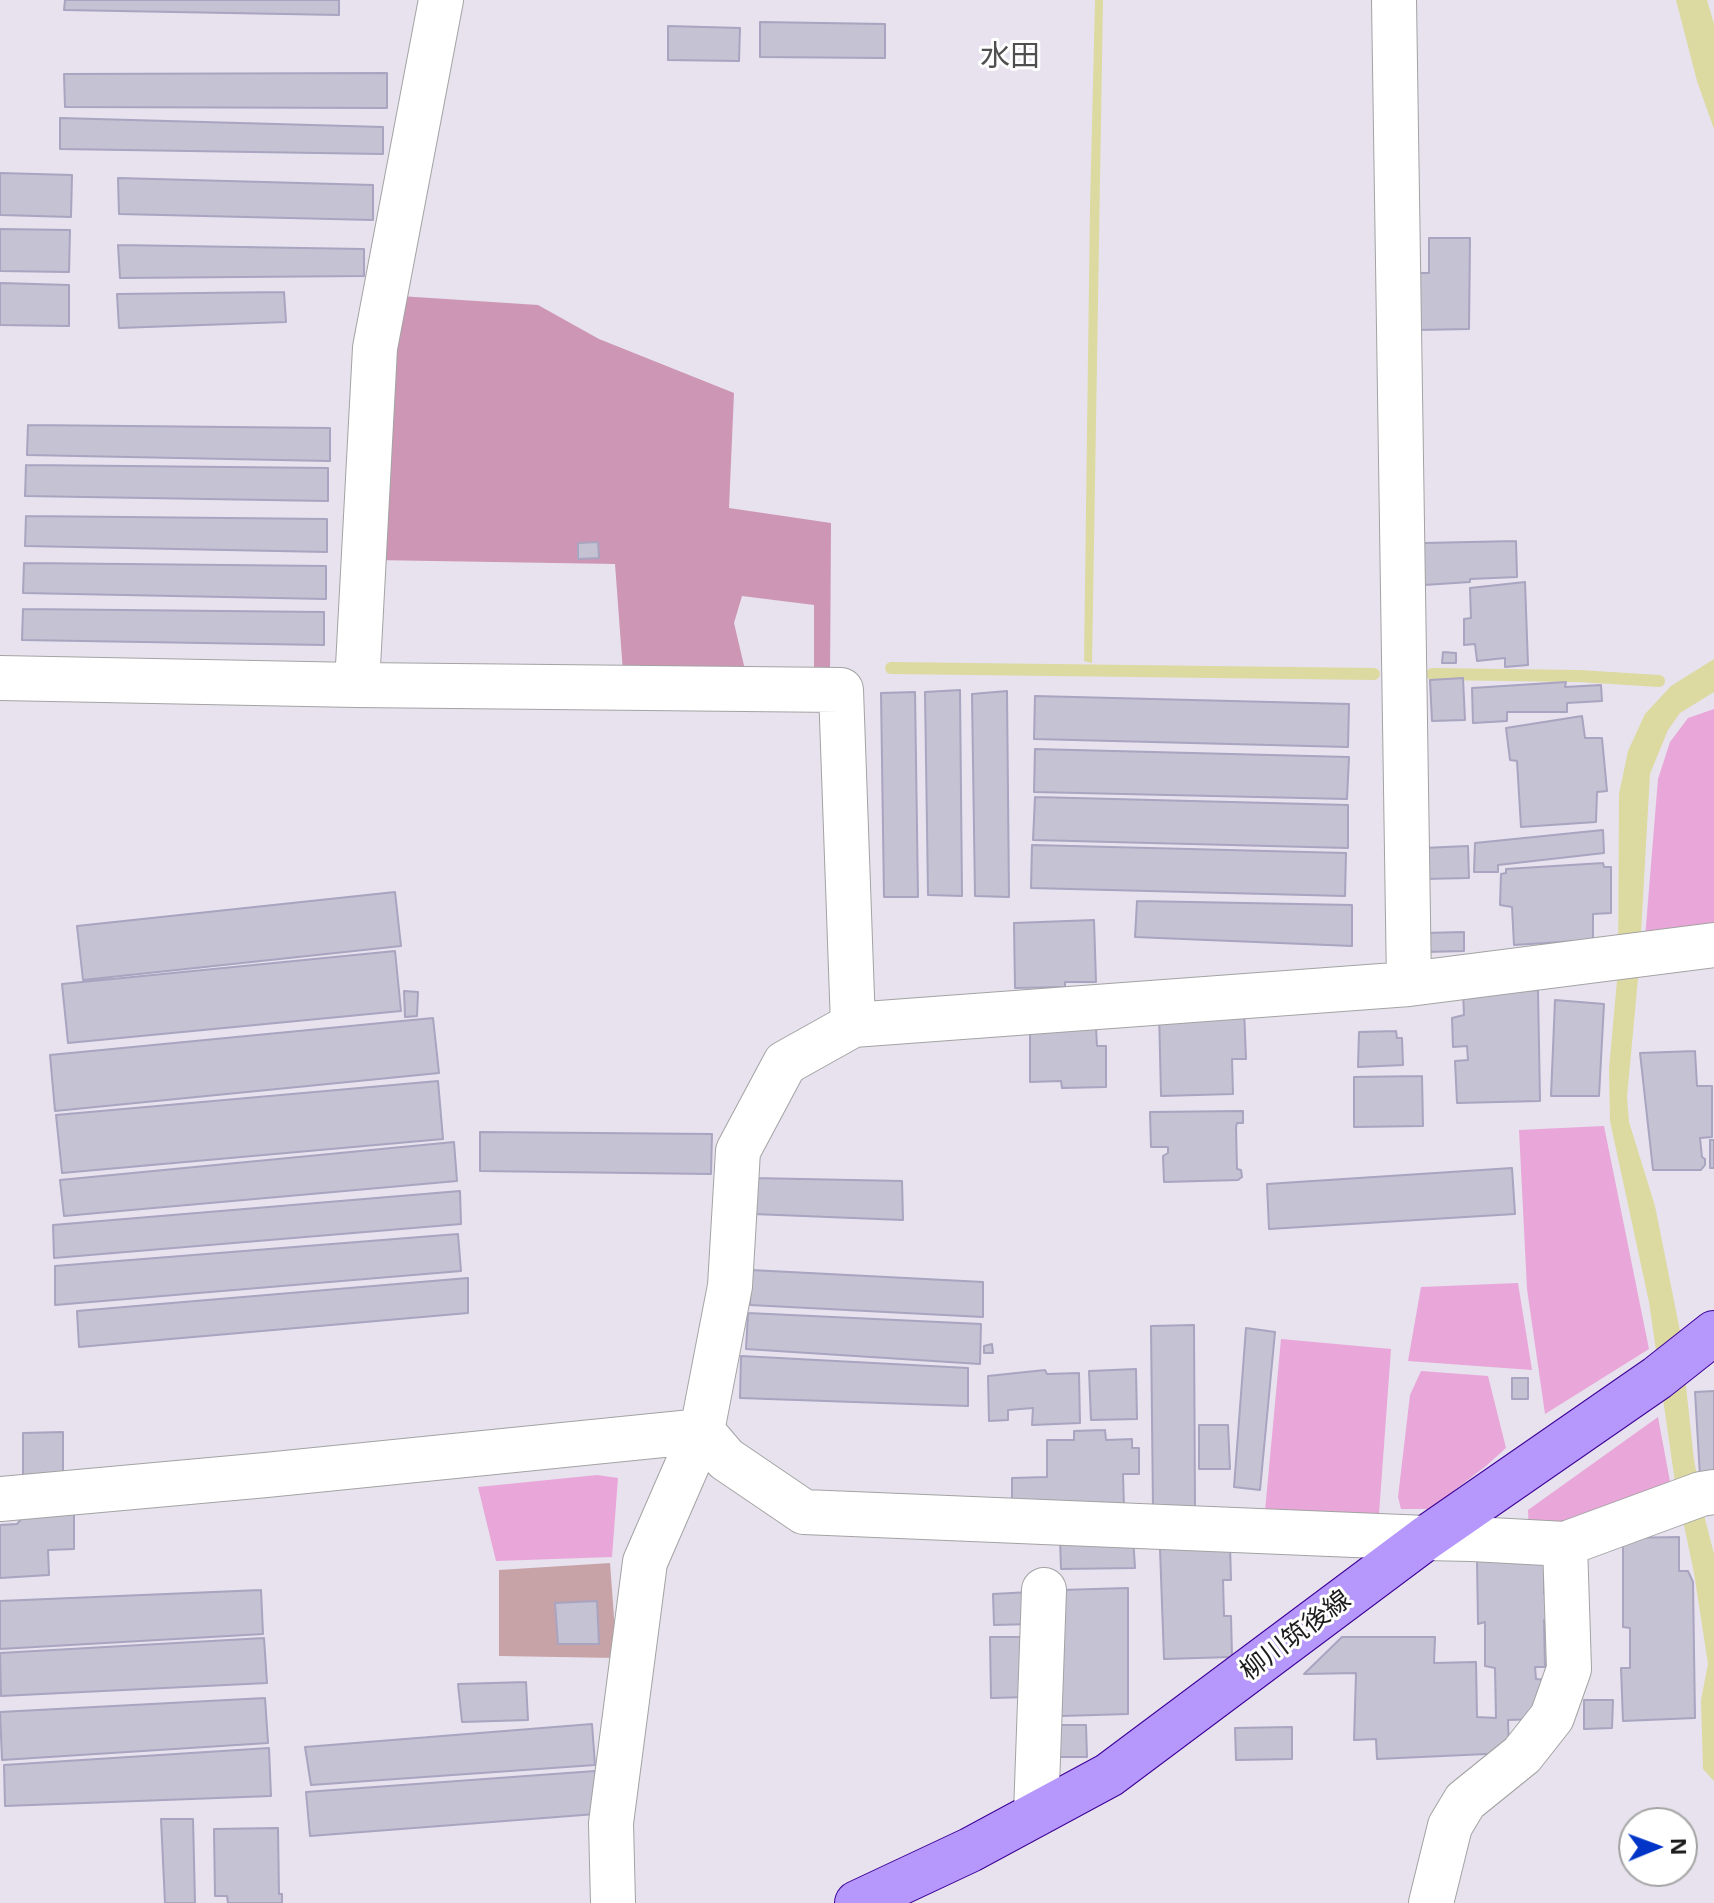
<!DOCTYPE html>
<meta charset="utf-8">
<style>
body{margin:0}
#map{position:relative;width:1714px;height:1903px;overflow:hidden;background:#e7e2ee;font-family:"Noto Sans",sans-serif}
canvas{display:block}
.north{position:absolute;left:1618px;top:1807px;width:80px;height:80px;box-sizing:border-box;background:#fff;border:2px solid #a4a4a4;border-radius:50%;rotate:89deg;font-size:22px;font-weight:700;line-height:32px;text-align:center;color:#1c1c1c}
.north::after{content:'';display:block;margin:auto;width:28px;height:36px;background:#0035c8;clip-path:polygon(50% 0,100% 100%,50% 72%,0 100%)}
</style>
<div id="map">
<canvas width="1714" height="1903"></canvas>
<div class="north">N</div>
</div>
<script>
const g = document.querySelector('canvas').getContext('2d');
g.lineJoin = 'round';
function fillPath(path, color) { g.fillStyle = color; g.fill(path, 'evenodd'); }
const shape = rows => new Path2D(rows.map(r => 'M' + r).join(''));
function trace(path, color, width, dash) { g.strokeStyle = color; g.lineWidth = width; g.lineCap = dash ? 'butt' : 'round'; g.setLineDash(dash || []); g.stroke(path); }
function drawText(font, color, halo, rows, align = 'center') {
  g.font = font + ' "Noto Sans","Noto Sans JP",sans-serif'; g.lineWidth = 6; g.setLineDash([]); g.textBaseline = 'middle'; g.strokeStyle = halo; g.fillStyle = color; for (const [text, x, y, turn = 0] of rows) {
    g.save(); g.translate(x, y); g.rotate((+turn || 0) * Math.PI / 180); g.textAlign = isNaN(turn) ? turn : align; if (halo) g.strokeText(text, 0, 0); g.fillText(text, 0, 0); g.restore();
  }
}
fillPath(shape([
 [1714,709,1714,928,1645,938,1658,779,1670,742,1688,718],
 [1604,1126,1649,1349,1545,1414,1527,1289,1519,1130],
 [1518,1283,1532,1370,1408,1361,1421,1287],
 [1281,1339,1391,1349,1379,1514,1265,1511],
 [1421,1371,1488,1376,1506,1448,1486,1466,1430,1509,1401,1509,1398,1497,1410,1395],
 [1658,1417,1671,1487,1529,1534,1528,1510],
 [597,1475,618,1478,612,1557,496,1561,478,1487]
]), '#e9a6d9');
fillPath(shape([
 [400,296,538,305,599,339,734,393,729,508,831,523,830,680,814,679,814,605,742,596,734,623,746,674,623,672,615,564,373,560]
]), '#ce96b5');
fillPath(shape([
 [610,1563,617,1658,499,1656,499,1570]
]), '#c7a3a7');
fillPath(shape([
 [1095,0,1103,0,1092,663,1084,661,1090,206],
 [1676,0,1707,0,1714,24,1714,129,1697,81],
 [1714,659,1714,692,1680,713,1668,730,1650,774,1639,968,1627,1097,1629,1122,1655,1206,1680,1331,1694,1460,1705,1519,1714,1554,1714,1781,1703,1769,1701,1700,1708,1664,1694,1573,1675,1482,1649,1302,1610,1121,1609,1069,1618,969,1619,794,1628,751,1645,714,1671,686]
]), '#dcdaa1');
trace(shape([
 [891,668,1374,674],
 [1432,674,1579,676,1659,681]
]), '#dcdaa1', 12);
const building = shape([
 [65,0,339,0,339,15,64,10,65,0],
 [760,22,885,24,885,58,760,57,760,22],
 [668,26,740,28,739,61,668,60,668,26],
 [387,73,387,108,65,107,64,74,387,73],
 [60,118,383,127,383,154,60,149,60,118],
 [0,173,72,175,71,217,0,215,0,173],
 [118,178,373,185,373,220,119,214,118,178],
 [0,229,70,230,69,272,0,271,0,229],
 [1429,238,1470,238,1469,329,1415,330,1414,273,1429,273,1429,238],
 [118,245,364,249,364,276,120,278,118,245],
 [0,283,69,285,69,326,0,325,0,283],
 [284,292,286,322,119,328,117,294,284,292],
 [28,425,330,428,330,461,27,455,28,425],
 [26,465,328,468,328,501,25,496,26,465],
 [26,516,327,519,327,552,25,546,26,516],
 [1516,541,1517,577,1470,579,1470,582,1424,585,1424,543,1516,541],
 [598,542,599,558,578,559,578,543,598,542],
 [24,563,326,566,326,599,23,593,24,563],
 [1525,582,1528,665,1505,667,1505,658,1477,661,1475,644,1464,645,1464,619,1471,618,1470,588,1525,582],
 [23,609,324,612,324,645,22,640,23,609],
 [1443,652,1456,653,1456,663,1442,663,1443,652],
 [1463,678,1465,720,1432,721,1430,680,1463,678],
 [1566,682,1565,687,1601,685,1602,701,1567,703,1567,712,1507,712,1507,721,1473,723,1472,688,1566,682],
 [960,690,962,896,928,895,925,692,960,690],
 [1007,691,1009,897,975,896,972,694,1007,691],
 [915,692,918,897,884,897,881,693,915,692],
 [1035,696,1349,704,1348,747,1034,739,1035,696],
 [1582,716,1585,738,1602,738,1607,791,1597,792,1596,822,1521,827,1517,761,1510,760,1506,728,1582,716],
 [1035,749,1349,757,1347,799,1034,792,1035,749],
 [1035,797,1348,805,1348,848,1033,840,1035,797],
 [1603,830,1604,853,1498,865,1498,872,1474,872,1475,843,1603,830],
 [1032,845,1346,853,1345,896,1031,888,1032,845],
 [1468,846,1469,878,1424,879,1423,848,1468,846],
 [1603,863,1604,867,1611,867,1611,913,1593,914,1593,940,1514,945,1512,907,1500,905,1501,874,1506,873,1506,869,1603,863],
 [395,892,401,946,83,980,77,926,395,892],
 [1137,901,1352,905,1352,946,1135,937,1137,901],
 [1094,920,1096,982,1065,982,1065,987,1015,988,1014,923,1094,920],
 [1464,932,1464,951,1425,952,1424,933,1464,932],
 [395,951,401,1011,68,1043,62,984,395,951],
 [1538,990,1540,1101,1457,1103,1455,1061,1468,1060,1467,1046,1453,1047,1452,1018,1464,1015,1463,992,1538,990],
 [404,991,418,992,417,1016,405,1017,404,991],
 [1555,1000,1604,1004,1599,1096,1551,1096,1555,1000],
 [1244,1009,1246,1059,1232,1059,1233,1094,1161,1096,1159,1011,1244,1009],
 [433,1018,439,1073,55,1111,50,1055,433,1018],
 [1096,1027,1097,1046,1106,1046,1106,1087,1062,1088,1061,1081,1030,1082,1030,1029,1096,1027],
 [1396,1031,1397,1038,1402,1038,1403,1065,1358,1067,1359,1032,1396,1031],
 [1695,1051,1697,1086,1712,1086,1712,1137,1700,1138,1702,1157,1705,1159,1705,1165,1701,1170,1653,1170,1640,1053,1695,1051],
 [1422,1076,1423,1126,1354,1127,1354,1077,1422,1076],
 [438,1081,443,1139,62,1173,56,1115,438,1081],
 [1243,1111,1243,1123,1237,1123,1236,1127,1237,1169,1241,1170,1242,1177,1238,1180,1164,1182,1163,1156,1168,1153,1168,1147,1151,1147,1150,1112,1243,1111],
 [480,1132,712,1134,711,1174,480,1171,480,1132],
 [1710,1140,1714,1140,1714,1168,1710,1168,1710,1140],
 [454,1142,457,1181,64,1216,60,1180,454,1142],
 [1512,1168,1515,1214,1269,1229,1267,1184,1512,1168],
 [752,1178,902,1181,903,1220,753,1214,752,1178],
 [460,1191,461,1224,54,1258,53,1225,460,1191],
 [458,1234,461,1271,55,1305,55,1266,458,1234],
 [751,1270,983,1282,983,1317,750,1305,751,1270],
 [468,1278,468,1313,79,1347,77,1311,468,1278],
 [748,1313,981,1324,980,1364,746,1349,748,1313],
 [1194,1325,1195,1510,1153,1510,1151,1326,1194,1325],
 [1246,1328,1275,1332,1260,1490,1234,1487,1246,1328],
 [992,1344,993,1353,984,1353,984,1346,992,1344],
 [741,1356,968,1368,968,1406,740,1398,741,1356],
 [1136,1369,1137,1419,1091,1420,1089,1371,1136,1369],
 [1045,1370,1047,1374,1079,1373,1080,1423,1032,1425,1033,1408,1008,1410,1008,1420,989,1421,988,1376,1045,1370],
 [1512,1378,1528,1378,1528,1399,1512,1399,1512,1378],
 [1714,1391,1714,1476,1700,1476,1695,1392,1714,1391],
 [1199,1425,1228,1425,1230,1469,1199,1469,1199,1425],
 [1105,1430,1106,1440,1132,1439,1132,1448,1139,1448,1139,1474,1123,1474,1124,1509,1012,1512,1012,1478,1047,1477,1047,1440,1074,1440,1074,1431,1105,1430],
 [63,1432,63,1472,23,1475,23,1433,63,1432],
 [74,1505,74,1549,48,1550,49,1575,0,1578,0,1525,17,1524,23,1517,74,1505],
 [1133,1536,1135,1568,1061,1569,1060,1538,1133,1536],
 [1679,1537,1679,1571,1688,1571,1693,1582,1695,1718,1623,1721,1621,1668,1630,1668,1630,1628,1623,1627,1623,1538,1679,1537],
 [1230,1546,1231,1580,1223,1580,1224,1616,1231,1616,1232,1657,1164,1659,1160,1549,1230,1546],
 [1477,1559,1544,1559,1544,1594,1555,1593,1555,1620,1544,1620,1545,1667,1535,1667,1536,1679,1547,1680,1540,1719,1508,1720,1509,1753,1377,1759,1376,1739,1354,1740,1356,1673,1304,1674,1342,1637,1435,1637,1434,1663,1476,1662,1477,1717,1496,1718,1495,1668,1485,1666,1485,1622,1478,1624,1477,1559],
 [1128,1588,1128,1714,1061,1716,1061,1590,1128,1588],
 [261,1590,263,1634,0,1649,0,1601,261,1590],
 [1030,1592,1032,1624,994,1625,993,1594,1030,1592],
 [597,1601,599,1644,558,1644,555,1603,597,1601],
 [990,1637,1028,1637,1030,1697,991,1698,990,1637],
 [264,1638,267,1683,1,1696,0,1653,264,1638],
 [526,1682,528,1720,462,1722,458,1684,526,1682],
 [265,1698,268,1743,2,1760,0,1712,265,1698],
 [1584,1700,1613,1700,1612,1728,1584,1729,1584,1700],
 [592,1724,595,1765,311,1785,305,1747,592,1724],
 [1048,1725,1086,1725,1087,1757,1048,1757,1048,1725],
 [1292,1727,1292,1759,1236,1760,1235,1728,1292,1727],
 [269,1748,271,1796,5,1806,4,1765,269,1748],
 [595,1771,596,1814,310,1836,306,1792,595,1771],
 [161,1819,193,1819,195,1903,165,1903,161,1819],
 [278,1828,279,1894,282,1894,282,1903,228,1903,227,1896,215,1896,214,1829,278,1828]
]);
fillPath(building, '#c5c2d4');
trace(building, '#a9a4bf', 2);
const minor = shape([
 [1394,0,1409,984],
 [0,678,357,685,841,690,853,1025],
 [357,685,375,348,441,0],
 [702,1431,726,1459,804,1512,1426,1538,1472,1539,1565,1544,1701,1494,1714,1492],
 [0,1499,266,1475,702,1431],
 [1036,1814,1044,1590],
 [613,1903,611,1823,645,1562,702,1431,730,1286,738,1151,785,1063,853,1025,1409,984,1714,945],
 [1431,1903,1450,1826,1465,1801,1522,1755,1552,1717,1569,1669,1565,1544]
]);
const major = shape([
 [857,1903,970,1850,1109,1775,1426,1538,1657,1378,1714,1333]
]);
trace(minor, '#a3a3a3', 46);
trace(major, '#3c0094', 46);
trace(minor, '#fff', 44);
trace(major, '#b698fc', 44);
drawText('26px', '#1c1c1c', '#fff', [
 ["柳川筑後線",1296,1636,-37]
]);
drawText('30px', '#4f4f4f', '#fff', [
 ["水田",1010,57]
]);
</script>
